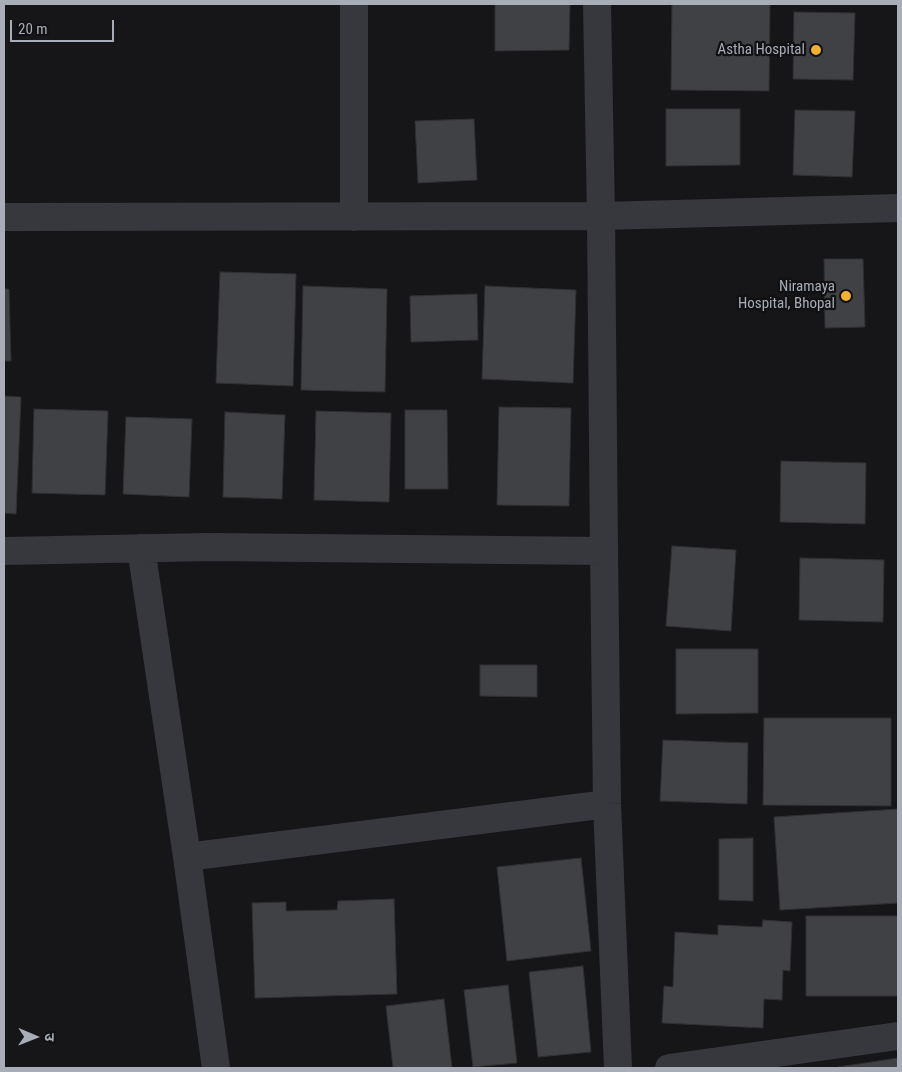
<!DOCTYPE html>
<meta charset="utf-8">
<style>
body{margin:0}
#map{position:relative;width:902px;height:1072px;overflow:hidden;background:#161618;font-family:"Roboto Condensed","Noto Sans Devanagari",sans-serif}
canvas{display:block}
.frame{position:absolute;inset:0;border:5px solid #a8adb8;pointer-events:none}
.north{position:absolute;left:10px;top:1012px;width:50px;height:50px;-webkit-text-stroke:4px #111113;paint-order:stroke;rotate:91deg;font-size:14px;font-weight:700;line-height:20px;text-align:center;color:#a8adb8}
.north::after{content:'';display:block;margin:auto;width:18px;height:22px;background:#a8adb8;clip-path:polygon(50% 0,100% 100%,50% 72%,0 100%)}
.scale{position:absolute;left:10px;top:20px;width:104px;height:22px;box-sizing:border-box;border:2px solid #a8adb8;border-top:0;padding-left:6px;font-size:15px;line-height:18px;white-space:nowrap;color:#a8adb8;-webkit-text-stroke:4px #111113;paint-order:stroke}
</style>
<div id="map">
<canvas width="902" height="1072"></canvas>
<div class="frame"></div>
<div class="north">उ</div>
<div class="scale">20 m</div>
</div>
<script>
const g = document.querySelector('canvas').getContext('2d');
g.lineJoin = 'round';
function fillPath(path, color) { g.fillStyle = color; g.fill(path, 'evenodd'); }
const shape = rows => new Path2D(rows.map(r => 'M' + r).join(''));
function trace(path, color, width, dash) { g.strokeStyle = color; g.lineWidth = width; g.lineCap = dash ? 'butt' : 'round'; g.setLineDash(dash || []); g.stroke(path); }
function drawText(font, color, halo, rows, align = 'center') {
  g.font = font + ' "Roboto Condensed",sans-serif'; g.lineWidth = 4.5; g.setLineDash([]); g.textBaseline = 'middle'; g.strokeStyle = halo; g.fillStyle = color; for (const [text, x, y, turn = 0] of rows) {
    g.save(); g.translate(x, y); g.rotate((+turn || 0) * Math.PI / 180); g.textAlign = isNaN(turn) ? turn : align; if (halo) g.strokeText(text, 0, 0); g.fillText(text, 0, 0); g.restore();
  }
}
const building = shape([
 [495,4,570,4,569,50,495,51,495,4],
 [672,4,770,4,769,91,671,90,672,4],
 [794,12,855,13,853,80,793,79,794,12],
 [666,109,740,109,740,165,666,166,666,109],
 [795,110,855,111,852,177,793,175,795,110],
 [474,119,477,180,418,183,415,121,474,119],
 [824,259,863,259,865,327,825,328,824,259],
 [220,272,296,274,293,386,216,383,220,272],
 [303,286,387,289,385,392,301,390,303,286],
 [485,286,576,290,573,383,482,379,485,286],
 [4,289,9,289,11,361,4,361,4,289],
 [477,294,478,340,411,342,410,296,477,294],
 [4,396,21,397,16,514,4,513,4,396],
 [499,407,571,408,569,506,497,505,499,407],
 [34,409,108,411,105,495,32,493,34,409],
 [405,410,447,410,448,489,405,489,405,410],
 [316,411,391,413,389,502,314,500,316,411],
 [225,412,285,415,282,499,223,497,225,412],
 [126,417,192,419,189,497,123,494,126,417],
 [781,461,866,463,865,524,780,522,781,461],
 [672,546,736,550,731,631,666,626,672,546],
 [800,558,884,560,883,622,799,620,800,558],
 [676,649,758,649,758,713,676,714,676,649],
 [480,665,537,665,537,697,480,696,480,665],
 [764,718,891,718,891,806,763,805,764,718],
 [663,740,748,743,747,804,660,801,663,740],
 [898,809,898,903,780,910,774,817,898,809],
 [753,838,753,901,719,900,719,839,753,838],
 [581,858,591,951,507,961,497,867,581,858],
 [394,899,397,994,255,998,252,903,286,902,286,911,337,910,338,901,394,899],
 [806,916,898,916,898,996,806,996,806,916],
 [763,920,792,922,790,971,783,970,782,1000,764,999,763,1028,662,1023,664,986,673,987,675,932,718,935,718,925,762,927,763,920],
 [583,966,591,1052,538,1057,529,972,583,966],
 [508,985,517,1063,473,1067,464,990,508,985],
 [444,999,452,1068,393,1068,386,1006,444,999],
 [898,1058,898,1068,839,1068,838,1067,898,1058]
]);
fillPath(building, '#404145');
trace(building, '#303034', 1);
trace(shape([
 [597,4,601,216,604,551,607,804,618,1068],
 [4,217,601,216,898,208],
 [354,217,354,4],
 [141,548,187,857,216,1068],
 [4,551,210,547,604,551],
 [187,857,607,804],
 [669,1068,898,1036]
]), '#37383d', 28);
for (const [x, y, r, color] of [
 [816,50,6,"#f2b134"],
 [846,296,6,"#f2b134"]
]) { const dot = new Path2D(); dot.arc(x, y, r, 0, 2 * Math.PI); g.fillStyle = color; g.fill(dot); trace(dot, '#111113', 2); }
drawText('15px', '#a8adb8', '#111113', [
 ["Astha Hospital",805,50],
 ["Niramaya",835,287],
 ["Hospital, Bhopal",835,304]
], 'right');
</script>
